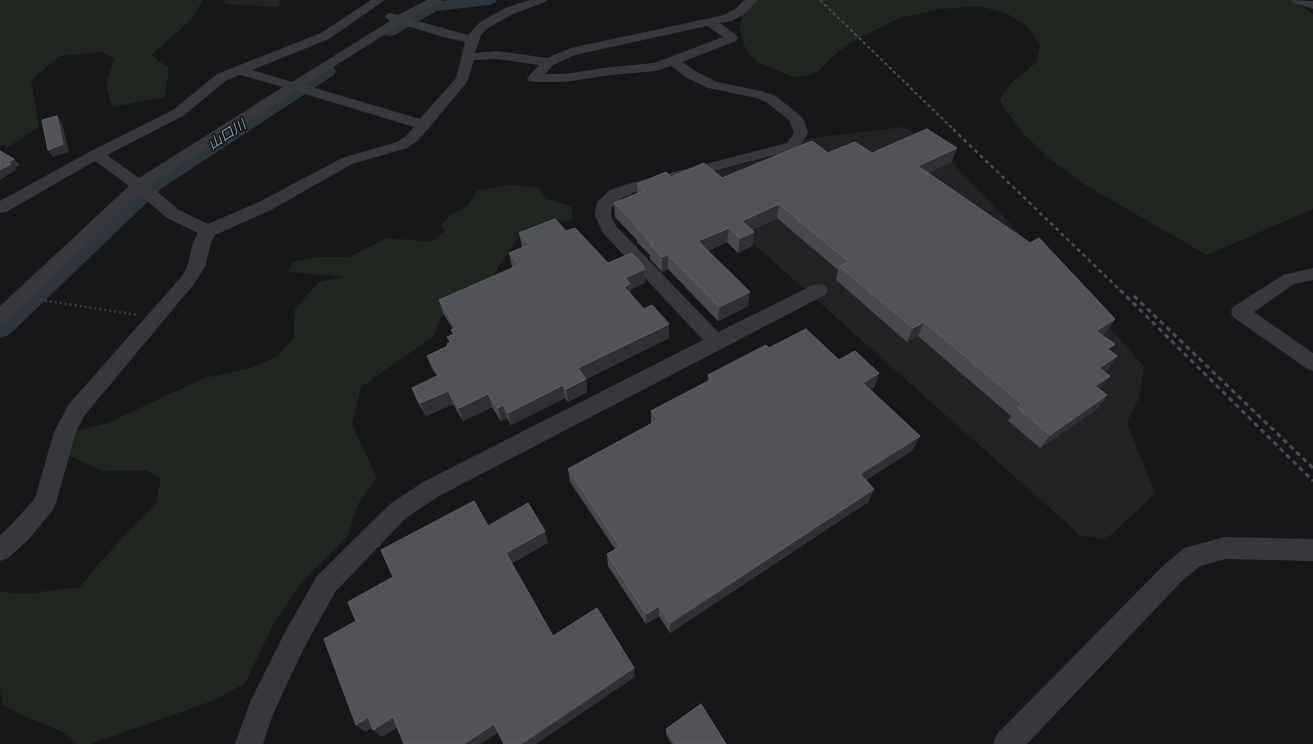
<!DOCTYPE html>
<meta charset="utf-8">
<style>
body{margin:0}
canvas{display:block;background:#161618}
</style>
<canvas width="1313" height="744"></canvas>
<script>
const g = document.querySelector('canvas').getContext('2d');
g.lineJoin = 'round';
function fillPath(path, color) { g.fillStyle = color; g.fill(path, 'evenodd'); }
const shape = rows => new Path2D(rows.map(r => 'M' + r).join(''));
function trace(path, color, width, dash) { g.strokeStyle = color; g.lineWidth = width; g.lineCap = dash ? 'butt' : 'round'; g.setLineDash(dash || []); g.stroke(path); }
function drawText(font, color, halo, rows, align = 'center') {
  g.font = font + ' "Alegreya Sans","Noto Sans JP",sans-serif'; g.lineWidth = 3; g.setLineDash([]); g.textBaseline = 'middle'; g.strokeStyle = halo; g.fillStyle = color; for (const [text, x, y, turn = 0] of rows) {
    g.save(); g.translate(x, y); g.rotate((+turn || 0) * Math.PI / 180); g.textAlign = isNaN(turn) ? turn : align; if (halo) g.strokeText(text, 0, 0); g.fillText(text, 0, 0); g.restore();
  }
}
fillPath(shape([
 [904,127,943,153,1119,338,1144,367,1139,398,1127,422,1155,494,1105,540,1080,535,681,179,790,153,805,139]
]), '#222225');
fillPath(shape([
 [0,0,203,0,191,20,151,55,169,68,165,97,112,107,106,84,115,58,101,52,60,56,31,80,39,127,8,147,0,145],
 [223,0,281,0,278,7,226,4],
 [742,0,1294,0,1313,14,1313,209,1207,255,1087,186,1050,159,1025,135,1005,109,1000,99,1012,82,1036,63,1040,45,1030,29,1008,14,980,6,941,9,899,18,851,42,832,57,819,71,805,76,793,77,755,61,745,47,739,28,743,13],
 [506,185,538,187,546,199,571,206,573,220,549,224,518,238,486,286,465,291,440,319,434,336,361,387,352,425,377,478,358,504,348,536,303,581,275,621,245,683,215,700,90,744,77,744,63,732,23,716,3,705,0,689,0,592,25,594,80,587,99,563,156,503,161,479,146,470,102,471,68,455,75,431,108,423,204,378,247,369,277,357,294,337,295,309,319,282,344,277,288,272,293,262,319,257,349,257,387,238,432,242,445,231,441,225,451,215,469,205,477,191]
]), '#1e261f');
fillPath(shape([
 [449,0,497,0,495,3,489,5,436,11,395,35,389,36,383,35,380,31,383,27,426,3,449,0],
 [327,65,334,67,336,71,334,75,162,188,9,335,0,338,0,312,146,178,320,67,327,65]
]), '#2c353c');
trace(shape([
 [40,300,138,315]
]), '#3d3f44', 2.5, [2, 3]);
fillPath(shape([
 [371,0,385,0,329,39,252,70,292,82,390,21,385,17,387,14,391,13,398,15,427,0,442,0,440,2,410,19,468,35,480,22,505,8,530,0,547,0,545,2,513,14,488,28,481,35,475,53,497,51,547,58,571,48,724,15,735,9,745,0,758,0,743,15,732,21,720,23,736,35,738,38,736,41,682,62,697,72,717,82,761,91,776,96,803,118,808,133,800,146,798,149,640,190,622,198,612,207,611,216,616,226,718,332,813,285,819,284,825,285,828,290,825,295,439,496,406,518,335,592,303,650,273,714,263,744,235,744,251,700,285,632,317,576,390,504,423,482,703,340,603,233,595,216,596,205,598,201,610,190,628,184,787,143,794,133,789,120,766,102,757,98,708,88,687,78,671,66,656,71,611,75,564,82,534,82,529,81,527,78,539,65,497,59,474,60,467,82,429,128,417,141,407,148,352,164,271,210,215,235,211,243,205,267,194,284,84,416,76,432,56,503,53,510,28,540,8,558,0,561,0,535,12,524,35,498,54,432,69,404,182,276,187,267,193,243,198,233,167,218,139,194,7,322,0,324,0,306,129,186,95,161,6,212,0,213,0,201,91,151,173,110,217,74,321,33,371,0],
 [401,24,443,37,465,42,456,78,420,119,305,85,401,24],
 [707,26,723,37,654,63,611,67,564,74,545,74,553,65,575,55,707,26],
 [240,75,283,87,139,178,107,155,183,116,227,80,240,75],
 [295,91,414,127,407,135,397,142,342,158,259,202,208,224,179,210,149,185,295,91],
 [1290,0,1313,1,1313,9,1292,2,1290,0],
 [1313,268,1313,280,1294,284,1254,312,1313,353,1313,371,1306,368,1233,317,1231,312,1233,307,1283,275,1313,268],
 [1225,537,1313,539,1313,561,1225,559,1200,566,1182,581,1027,744,993,744,997,734,1164,565,1184,548,1225,537]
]), '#37383d');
trace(shape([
 [820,0,954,130]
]), '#4a4c52', 2, [3.5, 2.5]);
trace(shape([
 [953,129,1121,291]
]), '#4a4c52', 2.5, [4, 3.5]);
trace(shape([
 [1120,290,1313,481],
 [1134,296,1313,468]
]), '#4a4c52', 3, [5, 4]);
fillPath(shape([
 [957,148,951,162,928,173,1115,319,1105,333,1102,335,1115,344,1110,350,1117,356,1107,370,1104,372,1110,376,1099,389,1107,395,1097,409,1040,448,1008,421,1011,416,918,336,907,342,836,280,838,270,777,218,752,230,754,232,752,246,738,253,727,242,708,251,748,306,718,321,668,269,662,272,650,259,650,255,637,242,637,240,615,217,614,203,637,193,637,184,671,177,722,178,828,153,872,153],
 [566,231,608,263,644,266,645,283,631,289,631,294,669,338,586,379,587,392,568,402,565,398,511,425,507,418,501,421,492,407,463,421,453,404,426,416,417,401,412,388,437,376,432,369,427,356,448,346,447,344,450,343,447,337,453,334,451,330,453,329,443,313,439,300,513,268,512,267,509,253,522,248,519,233],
 [769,348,839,360,879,373,874,387,870,390,913,450,866,480,874,489,868,502,670,633,659,616,646,624,608,566,607,554,615,549,570,482,568,469,651,424,651,411,708,381,708,375],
 [666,729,726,744,672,744,666,734]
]), '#47494d');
fillPath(shape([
 [57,116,62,123,69,152,53,157,48,150],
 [957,148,951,162,913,180,918,166],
 [14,159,20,165,15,168,16,170,0,180,0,170,8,163],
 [779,204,777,218,740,235,742,221],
 [729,228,727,242,697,256,698,241],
 [754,232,752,246,738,253,740,238],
 [668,255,668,269,662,272,662,257],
 [644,266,645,283,631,289,631,297,624,287,625,278],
 [750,292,748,306,718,321,719,307],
 [1115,319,1105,333,1086,345,1096,331],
 [924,322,918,336,907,342,913,328],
 [669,324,669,338,580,382,578,368],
 [1115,344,1104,358,1107,349],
 [1117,356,1107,370,1089,382,1099,368],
 [879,373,874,387,858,397,863,383],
 [1110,376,1099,389,1095,386],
 [586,379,587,392,568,402,566,389],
 [563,385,565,398,511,425,508,413],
 [448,391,453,404,426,416,420,403],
 [488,394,492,407,463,421,459,408],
 [1107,395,1097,409,1040,448,1050,435],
 [503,405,507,418,501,421,498,408],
 [920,436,913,450,855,487,860,474],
 [874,489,868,502,670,633,670,623],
 [545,531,548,543,511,564,506,553],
 [659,606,659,616,646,624,646,614],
 [634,668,635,677,536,744,521,744],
 [368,717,377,725,365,732,356,725],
 [393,717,402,725,382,737,373,730],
 [494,724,499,732,481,744,464,744]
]), '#2f3033');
const building = shape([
 [57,116,63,144,48,150,42,120,57,116],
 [927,129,957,148,918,166,1030,243,1039,238,1115,319,1096,331,1115,344,1107,349,1117,356,1099,368,1110,376,1095,386,1107,395,1050,435,1017,407,1022,404,924,322,913,328,839,266,849,262,779,204,742,221,754,232,740,238,729,228,698,241,750,292,719,307,668,255,662,257,650,245,652,244,637,228,638,227,614,203,644,191,637,184,666,172,671,177,704,163,722,178,812,141,828,153,855,142,872,153,927,129],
 [0,151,14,159,8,163,11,164,0,170,0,151],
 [555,219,566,231,575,228,608,263,632,253,644,266,642,267,645,269,625,278,630,284,624,287,644,309,652,305,669,324,578,368,586,379,566,389,563,385,508,413,503,405,498,408,488,394,459,408,448,391,420,403,412,388,439,375,427,356,448,346,447,344,451,342,447,337,454,334,451,330,456,328,439,300,519,265,509,253,529,245,519,233,555,219],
 [806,329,839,360,855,351,879,373,863,383,920,436,860,474,874,489,670,623,659,606,646,614,607,554,620,547,568,469,658,420,651,411,712,379,708,375,766,345,769,348,806,329],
 [474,501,488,526,528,503,545,531,506,553,553,636,597,608,634,668,521,744,504,744,494,724,464,744,404,744,393,717,373,730,368,717,356,725,324,639,356,621,348,602,393,577,381,550,474,501],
 [701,704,726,744,676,744,666,729,701,704]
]);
fillPath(building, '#525359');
trace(building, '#5f6168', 1);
drawText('italic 14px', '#7f9bb3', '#111113', [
 ["山口川",227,135,-33]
]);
</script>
